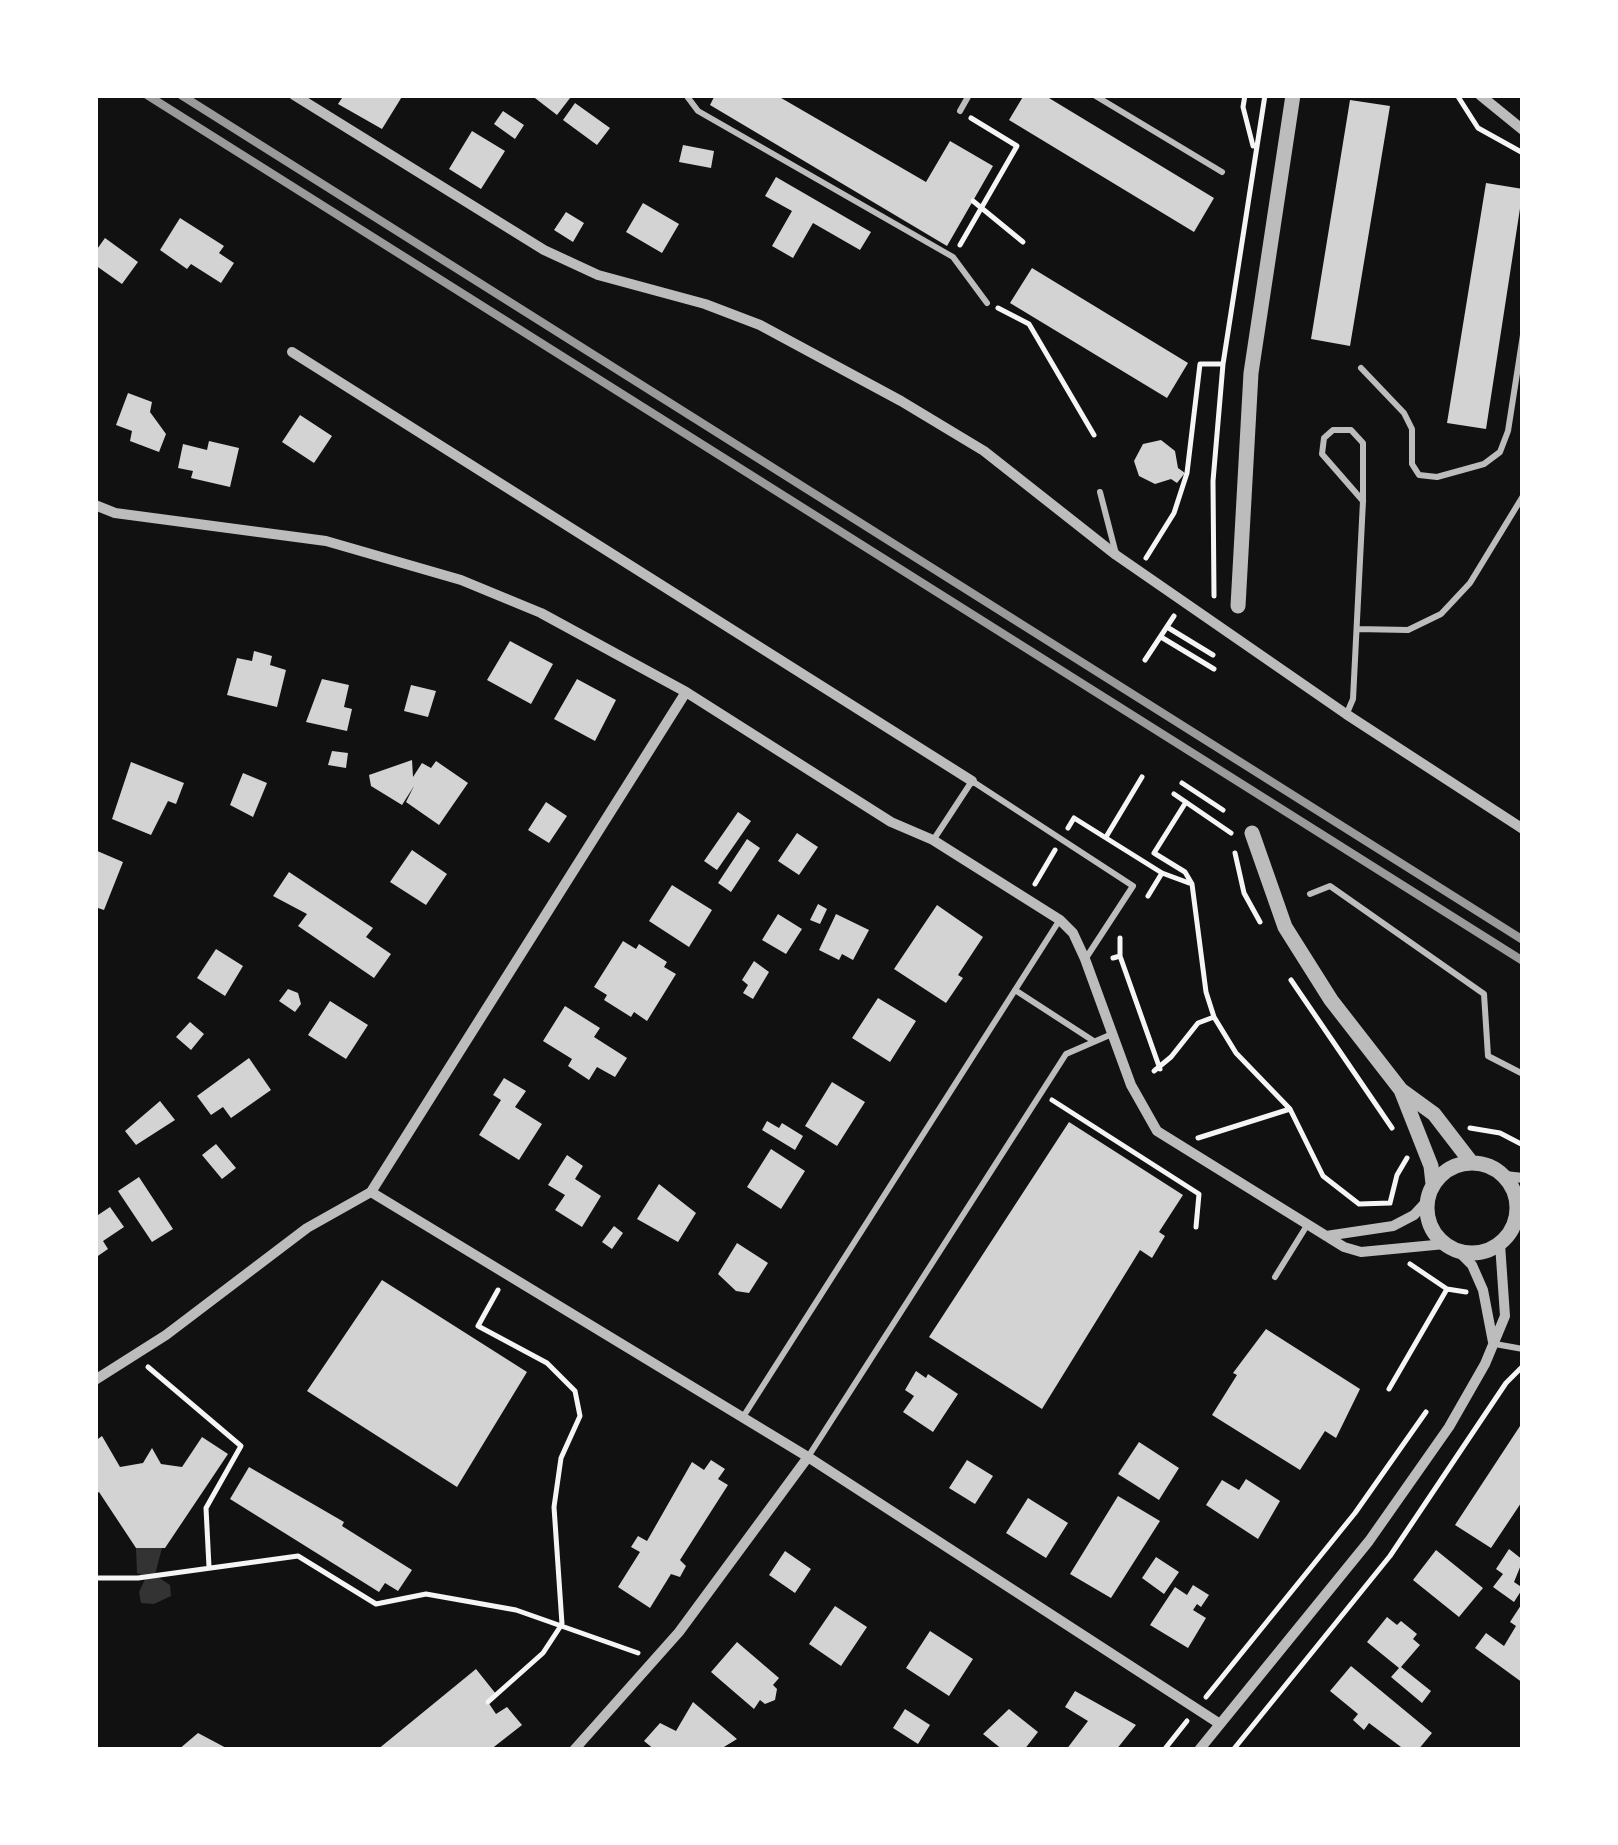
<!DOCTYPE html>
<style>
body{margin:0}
#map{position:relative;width:1618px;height:1845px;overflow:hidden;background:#111;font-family:"Public Sans",sans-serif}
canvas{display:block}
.frame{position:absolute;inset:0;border:98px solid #fff;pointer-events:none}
</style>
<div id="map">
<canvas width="1618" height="1845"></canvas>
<div class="frame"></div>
</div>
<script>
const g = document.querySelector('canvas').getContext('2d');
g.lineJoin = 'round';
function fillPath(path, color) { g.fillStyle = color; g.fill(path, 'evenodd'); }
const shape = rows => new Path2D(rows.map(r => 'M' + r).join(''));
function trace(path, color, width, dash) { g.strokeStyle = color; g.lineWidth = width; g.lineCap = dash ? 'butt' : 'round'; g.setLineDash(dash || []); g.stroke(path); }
fillPath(shape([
 [136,1548,162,1548,155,1575,170,1585,171,1596,154,1604,141,1603,139,1592,146,1577,137,1573]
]), '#333');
fillPath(shape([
 [344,95,403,95,382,129,338,104],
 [531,95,565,95,570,98,557,115],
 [715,95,776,95,926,182,950,141,993,166,947,246,710,105],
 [1024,95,1044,95,1214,198,1194,232,1009,120],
 [1350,100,1390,106,1350,346,1311,339],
 [575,103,610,128,597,145,563,120],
 [503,111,524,125,515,139,494,124],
 [472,131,505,151,481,189,449,169],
 [683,145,714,151,711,168,679,162],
 [776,177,871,232,860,250,813,223,793,258,772,246,792,211,765,196],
 [1486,183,1523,189,1486,429,1447,423],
 [643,203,679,224,662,253,626,232],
 [566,212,584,223,573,242,554,230],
 [180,218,224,246,219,253,234,263,221,283,191,264,187,269,160,250],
 [105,238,138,262,122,284,95,265,95,252],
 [1032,268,1188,363,1167,398,1010,303],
 [128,393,152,402,150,412,166,434,159,452,130,441,132,431,116,425],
 [300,415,332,436,314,463,282,442],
 [1161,440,1175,451,1178,468,1185,473,1177,483,1171,479,1155,484,1139,476,1134,461,1143,444],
 [209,441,239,448,230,487,191,478,193,471,178,468,183,444,207,450],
 [510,641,553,664,531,704,487,680],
 [254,651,272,656,270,665,286,670,277,707,227,695,237,658,252,661],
 [322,679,349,685,344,707,352,709,347,731,306,722],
 [577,679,616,700,595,741,554,719],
 [411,685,436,691,428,717,404,711],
 [332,751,348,753,346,768,328,765],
 [412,760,413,777,422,763,431,768,436,761,468,783,439,825,406,802,414,786,402,805,371,786,369,775],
 [131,762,184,783,176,804,168,801,151,835,112,819],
 [243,773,267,783,253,817,230,805],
 [546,802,567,816,549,843,528,830],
 [738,812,751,821,717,870,704,861],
 [797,833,818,847,799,875,778,861],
 [747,839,760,848,731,892,718,883],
 [95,850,123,862,104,910,95,907],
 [412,850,447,874,426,905,390,882],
 [289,872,373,928,366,937,391,954,374,978,298,926,307,914,273,896],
 [672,885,712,910,689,947,649,921],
 [818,904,827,909,820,924,810,920],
 [937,905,983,937,958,975,963,978,946,1003,894,969],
 [778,914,802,929,786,954,762,940],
 [836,914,869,930,853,960,842,954,839,960,819,950],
 [623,941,636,949,639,944,667,962,664,967,676,974,647,1021,634,1012,631,1017,604,1000,607,995,594,987],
 [216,949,243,966,225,996,197,978],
 [754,961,769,972,753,999,743,993,748,985,742,980],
 [288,989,298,993,301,1004,295,1012,279,1001],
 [878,998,916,1021,890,1062,852,1038],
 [330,1001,368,1025,346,1059,308,1035],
 [565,1006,600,1028,594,1037,627,1058,615,1077,597,1067,589,1080,568,1066,572,1059,543,1041],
 [190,1022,204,1034,191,1050,176,1037],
 [249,1058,271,1090,231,1118,223,1107,211,1115,197,1096],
 [504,1078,526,1091,515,1107,542,1124,519,1160,479,1135,501,1100,493,1095],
 [832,1082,865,1102,837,1146,805,1126],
 [160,1101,175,1120,136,1145,125,1131],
 [767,1121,779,1128,782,1123,803,1136,795,1150,762,1130],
 [1069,1122,1183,1195,1159,1232,1165,1236,1152,1258,1140,1250,1042,1409,929,1337],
 [216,1144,236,1168,222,1179,202,1155],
 [771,1149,805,1171,781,1209,747,1187],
 [567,1155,583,1166,575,1179,601,1196,582,1227,555,1210,565,1195,548,1185],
 [139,1177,173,1229,152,1242,118,1191],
 [659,1184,696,1213,678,1242,637,1219],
 [110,1207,124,1227,103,1241,108,1249,95,1258,95,1217],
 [614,1226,623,1233,612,1249,602,1242],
 [737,1243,768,1263,749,1293,736,1291,718,1274],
 [382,1280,527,1372,457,1487,307,1391],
 [1266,1329,1360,1389,1336,1438,1325,1431,1300,1470,1212,1415,1237,1375,1233,1373],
 [916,1371,926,1378,928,1374,958,1394,933,1432,903,1412,914,1396,905,1390],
 [1520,1426,1523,1500,1491,1548,1455,1525],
 [102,1436,120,1467,143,1463,152,1448,161,1464,182,1467,202,1437,228,1454,165,1548,136,1548,99,1492,95,1494,95,1441],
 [1139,1442,1179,1468,1159,1500,1118,1474],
 [711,1460,725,1469,718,1479,728,1485,680,1560,686,1566,680,1577,671,1574,650,1608,618,1587,640,1552,631,1547,638,1536,647,1541,692,1462,704,1470],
 [967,1460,993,1476,975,1504,949,1488],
 [249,1467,344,1522,342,1526,412,1570,398,1591,385,1583,379,1592,230,1499],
 [1246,1479,1280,1501,1258,1539,1206,1505,1222,1480,1239,1490],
 [1118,1496,1160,1521,1111,1598,1070,1574],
 [1028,1498,1068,1523,1046,1558,1006,1533],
 [1509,1549,1523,1560,1514,1582,1523,1588,1514,1602,1493,1587,1503,1574,1496,1569],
 [1436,1550,1483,1588,1459,1617,1413,1580],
 [785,1551,811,1569,795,1593,769,1575],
 [1156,1557,1179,1572,1164,1594,1142,1578],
 [1193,1585,1209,1595,1201,1607,1197,1604,1193,1610,1206,1618,1188,1648,1150,1625,1175,1587,1187,1595],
 [1523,1602,1523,1683,1475,1648,1486,1633,1504,1646,1516,1626,1510,1622],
 [835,1606,867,1627,841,1666,809,1644],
 [1387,1617,1397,1625,1401,1621,1417,1634,1413,1639,1420,1645,1401,1667,1431,1691,1422,1703,1391,1677,1399,1668,1367,1642],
 [930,1631,973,1659,949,1696,906,1668],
 [737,1642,779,1678,773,1685,777,1689,775,1700,765,1704,760,1700,754,1709,711,1672],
 [1351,1666,1432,1733,1418,1750,1405,1750,1369,1723,1364,1730,1353,1720,1358,1714,1330,1691],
 [476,1669,496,1694,488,1702,496,1714,507,1707,522,1725,490,1750,377,1750],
 [1075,1691,1136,1725,1116,1750,1066,1750,1088,1721,1065,1707],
 [693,1702,737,1739,719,1750,655,1750,644,1741,660,1723,676,1731],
 [905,1709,930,1725,918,1744,893,1728],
 [1009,1709,1038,1732,1024,1750,1003,1750,983,1734],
 [198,1733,230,1750,178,1750]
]), '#d3d3d3');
trace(shape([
 [1245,95,1243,107,1253,146],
 [1457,95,1478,128,1523,153],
 [973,201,1023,242],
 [960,245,1017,146,971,118],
 [998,308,1029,324,1094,435],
 [1146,558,1174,513,1187,473,1200,364,1223,364],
 [1214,596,1213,481,1223,364,1265,95],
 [1167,627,1213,655],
 [1161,637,1214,669],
 [1145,660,1174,616],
 [1182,783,1223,810],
 [1174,794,1231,833],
 [1186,802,1154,853,1185,872,1192,884,1206,992,1214,1017,1236,1053,1290,1109,1323,1176,1359,1204,1390,1203],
 [1068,828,1074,818,1162,873,1189,883],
 [1106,837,1142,777],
 [1235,853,1244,893,1260,922],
 [1035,884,1055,850],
 [1148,896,1162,873],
 [1120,956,1160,1069],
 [1113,958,1120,956,1120,938],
 [1291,980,1392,1128],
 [1154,1071,1171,1057,1198,1023,1214,1017],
 [1052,1100,1199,1194,1196,1227],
 [1470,1128,1500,1133,1523,1145],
 [1198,1138,1290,1109],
 [1390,1203,1397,1175,1407,1158],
 [1410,1264,1447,1289,1466,1292],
 [148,1367,241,1446,206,1508,209,1567],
 [1389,1389,1447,1289],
 [95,1578,138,1578,298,1556,376,1604,426,1594,516,1610,638,1653],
 [1206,1697,1355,1513,1426,1412],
 [488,1702,543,1653,562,1624,554,1507,561,1458,580,1416,575,1391,547,1363,478,1326,498,1290],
 [1164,1750,1187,1721],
 [1233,1750,1390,1556,1506,1383,1523,1366]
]), '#f5f5f5', 5);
trace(shape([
 [686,95,698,111,953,257,987,303],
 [1094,95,1222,172],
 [960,111,969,95],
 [1361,368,1404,413,1412,429,1412,464,1419,475,1437,477,1484,464,1500,452,1508,431,1523,335],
 [1523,461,1523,479],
 [1100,492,1116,554],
 [1357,629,1408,630,1441,614,1470,583,1523,496],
 [1347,713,1353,699,1363,501,1363,443,1351,430,1333,430,1324,438,1322,454,1363,501],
 [934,839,972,781,1133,886,1086,958],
 [1310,894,1330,886,1484,994,1488,1056,1523,1074],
 [1015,990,1092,1040],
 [1275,1277,1306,1227],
 [1495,1344,1523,1349],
 [743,1417,1059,921],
 [808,1457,1066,1054,1112,1034]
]), '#bcbcbc', 6);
trace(shape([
 [294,95,544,250,598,275,705,304,760,325,901,401,984,451,1116,555,1346,714,1523,829],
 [1480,95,1523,130],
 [292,352,972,781],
 [95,505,115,513,326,541,461,580,541,613,686,692,891,822,933,840,1060,920,1073,933,1085,959,1131,1085,1157,1131,1344,1247,1361,1252,1445,1244],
 [1505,1176,1523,1178],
 [371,1192,808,1457,1220,1724],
 [1517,1218,1523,1212],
 [1326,1236,1393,1226,1414,1215,1427,1201],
 [1458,1251,1472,1265,1483,1290,1493,1342],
 [95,1380,166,1335,307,1228,371,1192,686,692],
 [574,1750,679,1632,808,1457],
 [1199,1750,1369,1541,1449,1427,1485,1364,1505,1316,1500,1244]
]), '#bcbcbc', 10);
trace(shape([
 [1238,606,1251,373,1293,95],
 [1252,833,1285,927,1331,1000,1401,1090,1431,1166,1433,1184],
 [1401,1090,1434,1114,1471,1162],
 '1427 1208a45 45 0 1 1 90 0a45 45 0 1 1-90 0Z'
]), '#bcbcbc', 15);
trace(shape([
 [147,95,1523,961],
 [181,95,1523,940]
]), '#9a9a9a', 8);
</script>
